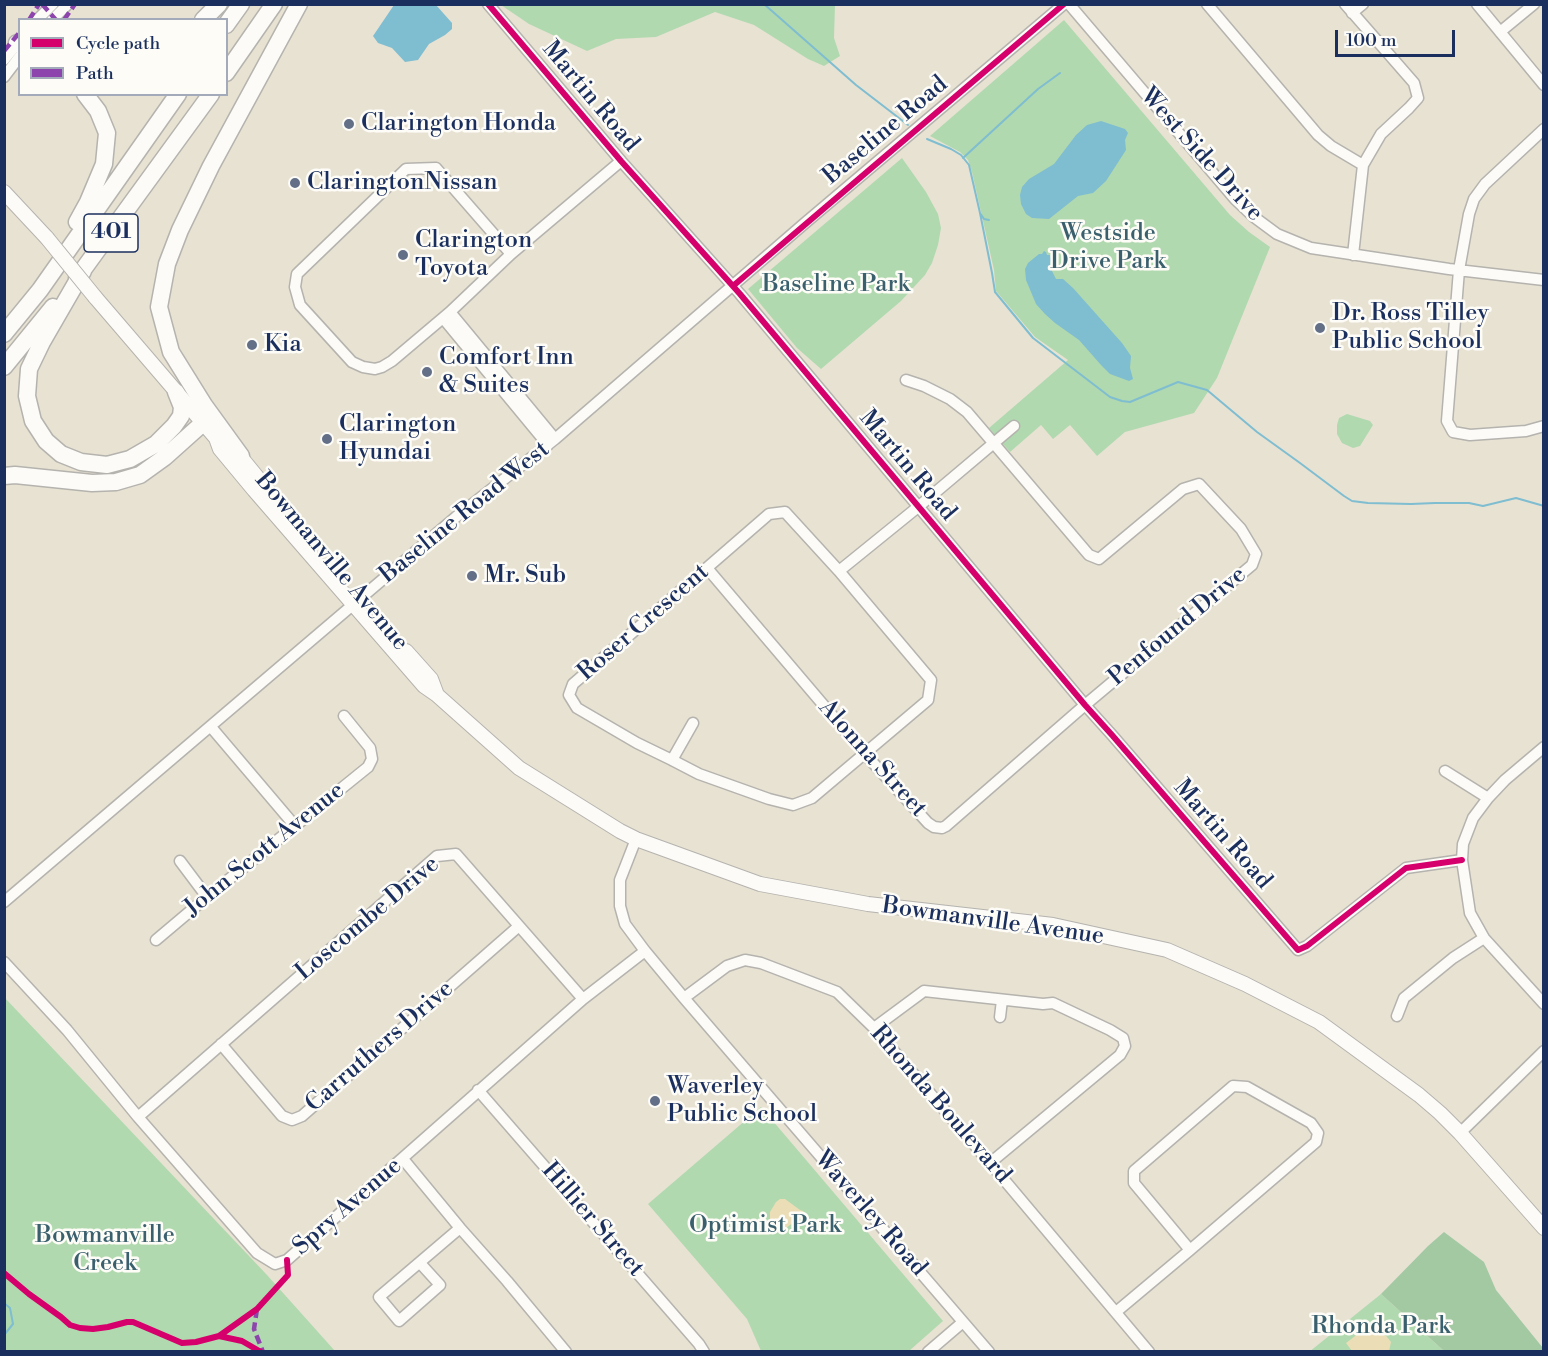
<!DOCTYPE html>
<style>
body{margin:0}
#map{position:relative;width:1548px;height:1356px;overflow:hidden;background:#e8e2d3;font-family:"Libre Bodoni",serif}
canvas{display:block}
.frame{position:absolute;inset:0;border:6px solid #1b2f5e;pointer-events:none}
.legend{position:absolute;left:18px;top:18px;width:210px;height:78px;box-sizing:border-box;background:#fdfcf7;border:2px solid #a3aaba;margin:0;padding:8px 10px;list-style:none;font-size:18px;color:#1b2f5e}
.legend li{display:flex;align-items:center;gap:12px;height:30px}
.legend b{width:30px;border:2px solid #a3aaba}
.scale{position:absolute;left:1335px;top:30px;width:120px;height:27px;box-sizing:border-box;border:3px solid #1b2f5e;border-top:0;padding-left:8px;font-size:18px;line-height:21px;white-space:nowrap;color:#1b2f5e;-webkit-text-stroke:4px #fdfcf7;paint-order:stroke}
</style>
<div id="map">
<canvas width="1548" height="1356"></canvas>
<div class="frame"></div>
<ul class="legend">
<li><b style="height:8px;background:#d6006c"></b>Cycle path</li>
<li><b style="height:8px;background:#8e44ad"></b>Path</li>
</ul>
<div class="scale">100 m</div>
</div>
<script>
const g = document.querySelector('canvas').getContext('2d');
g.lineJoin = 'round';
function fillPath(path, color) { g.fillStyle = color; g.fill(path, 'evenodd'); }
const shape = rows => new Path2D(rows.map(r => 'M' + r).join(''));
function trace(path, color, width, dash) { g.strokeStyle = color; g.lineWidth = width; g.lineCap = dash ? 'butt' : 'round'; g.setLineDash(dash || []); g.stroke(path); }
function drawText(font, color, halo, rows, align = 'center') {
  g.font = font + ' "Libre Bodoni",serif'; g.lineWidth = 5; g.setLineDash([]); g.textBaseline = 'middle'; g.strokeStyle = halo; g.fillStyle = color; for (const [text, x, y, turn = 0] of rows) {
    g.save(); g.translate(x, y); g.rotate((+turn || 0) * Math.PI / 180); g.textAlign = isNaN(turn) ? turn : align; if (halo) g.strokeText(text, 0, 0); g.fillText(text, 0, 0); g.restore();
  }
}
fillPath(shape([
 [501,5,835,5,834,38,840,56,824,66,808,59,754,25,715,12,656,37,616,39,587,51,529,24],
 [1064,20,1230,215,1249,232,1270,247,1217,378,1194,413,1125,432,1097,456,1070,425,1053,439,1041,425,1010,452,989,428,1068,360,1035,337,996,291,994,270,972,172,968,160,960,152,930,136],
 [902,158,926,192,938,214,941,228,938,245,932,263,925,275,901,301,821,369,797,348,748,289],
 [1347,414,1370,421,1373,425,1360,446,1353,448,1342,443,1337,434,1337,425,1339,418],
 [5,998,267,1275,335,1351,5,1351],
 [761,1107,943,1321,909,1351,761,1351,747,1319,648,1204],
 [1381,1294,1444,1351,1309,1352]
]), '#b1d9af');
fillPath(shape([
 [1444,1232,1484,1262,1496,1290,1543,1348,1543,1351,1444,1351,1381,1294,1428,1246]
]), '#a3c9a3');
fillPath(shape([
 [780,1199,785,1199,800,1210,803,1211,805,1213,805,1217,802,1219,798,1219,786,1228,780,1228,775,1225,770,1219,770,1212,776,1202],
 [1371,1324,1374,1325,1382,1333,1383,1332,1391,1342,1389,1351,1352,1351,1346,1343]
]), '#ebdeb6');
fillPath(shape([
 [394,5,436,5,452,23,452,29,445,35,429,44,418,60,405,62,392,48,378,43,373,36],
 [1101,121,1125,129,1128,133,1125,140,1126,150,1106,181,1093,193,1078,196,1049,219,1032,218,1026,214,1021,204,1020,195,1022,187,1029,179,1054,164,1076,135,1087,125],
 [1044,251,1046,252,1047,255,1050,255,1051,259,1050,267,1056,279,1063,279,1073,288,1122,343,1131,356,1130,368,1133,379,1129,381,1110,374,1101,365,1079,340,1055,323,1045,314,1036,304,1026,280,1025,269,1028,263,1039,254,1042,254]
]), '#7fbdd1');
trace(shape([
 [764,4,856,85,908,125],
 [927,139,951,149,961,155,969,165,980,213,984,219,989,220],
 [963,158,1038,89,1060,73],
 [980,213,992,273,995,292,1033,338,1110,397,1122,401,1130,402,1178,382,1207,390,1257,432,1300,463,1344,496,1352,501,1368,503,1411,504,1435,503,1469,503,1483,506,1516,498,1544,506],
 [4,1303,10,1308,13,1324,4,1335],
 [145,1352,164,1352]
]), '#7fbdd1', 2);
const minor = shape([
 [488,4,621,161,740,294,1085,705,1112,735,1298,950,1307,946,1406,868,1462,860],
 [1069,4,1235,199,1254,217,1277,234,1311,248,1449,269,1544,280],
 [1207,4,1318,135,1331,146,1363,165],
 [1345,4,1414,83,1418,98,1409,108,1381,134,1363,165,1353,255],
 [1477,4,1544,85],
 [1352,13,1363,4],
 [37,20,53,4],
 [52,20,68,4],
 [1500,32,1534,4],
 [4,60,20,40],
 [4,77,20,56],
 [1544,129,1485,184,1474,199,1469,214,1459,270,1447,421,1453,432,1470,435,1526,431,1544,426],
 [436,168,511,254,450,312,392,361,382,367,375,369,363,367,352,362,300,305,295,287,297,274,406,169,436,168],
 [511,254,621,161],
 [450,312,555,439],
 [443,318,548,445],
 [785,512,839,571,931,680,928,700,812,798,793,805,769,799,699,774,672,760,637,743,577,708,569,695,573,684,769,514,785,512],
 [707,568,865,754,928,823,934,827,942,828,946,826,1085,705,1252,565,1256,554,1241,529,1199,484,1183,489,1099,559,1089,555,967,412,950,399,924,386,906,380],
 [839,571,918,507,1014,426],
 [211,727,295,826],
 [1544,747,1505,780,1488,798,1473,818,1463,844,1462,860,1470,913,1484,938,1544,1004],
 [672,760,693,723],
 [1445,771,1488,798],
 [636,839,620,880,620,906,625,924,645,951,684,998,989,1352],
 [180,861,207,897],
 [4,902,456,517,555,439,805,223,1064,4],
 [156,940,207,897,368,767,372,759,370,748,344,716],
 [4,962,67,1030,138,1117,257,1253,275,1264,287,1260,583,999,645,951],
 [684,998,727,966,745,960,761,963,837,992,874,1028,990,1163,1149,1352],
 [1397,1016,1404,998,1453,958,1484,938],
 [1000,1017,1002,1000],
 [874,1028,924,991,1043,1004,1053,1003,1110,1030,1123,1038,1125,1046,1120,1055,990,1163],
 [221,1044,282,1116,292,1120,302,1116,519,926],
 [478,1090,699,1344,704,1352],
 [138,1117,437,856,456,854,583,999],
 [1460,1133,1544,1051],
 [403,1159,460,1228,507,1281,566,1352],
 [420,1263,440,1285,399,1321,379,1297,460,1228],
 [1116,1312,1190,1250,1316,1142,1318,1133,1311,1123,1247,1087,1233,1086,1134,1171,1134,1183,1190,1250],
 [928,1352,963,1322]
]);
const major = shape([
 [4,192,47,238],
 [95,297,216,438,220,449,254,490,424,686,437,695,519,768,620,831,636,839,760,884,868,904,1053,925,1167,950,1245,984,1319,1022,1419,1095,1440,1113,1460,1133,1544,1228],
 [235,450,306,537],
 [406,651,431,679,437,695]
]);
const highway = shape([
 [203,20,219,4],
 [226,25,241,4],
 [17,43,20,45],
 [226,73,274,4],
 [77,222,88,202,104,164,107,133,98,111,85,94],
 [83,271,42,342,29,369,27,396,33,421,46,441,61,454,81,462,107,465,130,459,156,444,174,426,181,416,182,407,176,392],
 [77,278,211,94],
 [4,334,40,290,178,94],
 [4,367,53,307],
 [241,456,204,405,171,352,159,307,167,264,180,230,211,166,299,4],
 [4,476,15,475,92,483,116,482,140,475,165,457,203,423]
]);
trace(minor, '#b5b3ae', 13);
trace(major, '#b5b3ae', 16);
trace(highway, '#b5b3ae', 19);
trace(minor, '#fcfbf8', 10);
trace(major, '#fcfbf8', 14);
trace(highway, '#fcfbf8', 16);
const majorBridge = shape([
 [47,238,95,297]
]);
trace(majorBridge, '#b5b3ae', 16, []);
trace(majorBridge, '#fcfbf8', 14);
trace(shape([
 [42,4,56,20],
 [29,20,39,4],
 [64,20,75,4],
 [4,51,20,32],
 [257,1309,254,1329,263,1352]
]), '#8e44ad', 4.5, [9, 4.5]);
trace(shape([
 [488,4,621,161,740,294,1085,705,1112,735,1298,950,1307,946,1406,868,1462,860],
 [733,286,1064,4],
 [4,1273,29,1294,61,1317,70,1325,80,1328,93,1329,108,1327,127,1322,133,1322,182,1343,196,1342,219,1336,242,1341,261,1352],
 [219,1336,257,1309,288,1275,287,1260]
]), '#d6006c', 6);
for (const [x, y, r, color] of [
 [349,124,6,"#636e87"],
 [295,183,6,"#636e87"],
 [403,255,6,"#636e87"],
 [1320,328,6,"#636e87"],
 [252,345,6,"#636e87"],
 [427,372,6,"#636e87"],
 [327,439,6,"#636e87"],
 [472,576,6,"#636e87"],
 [655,1101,6,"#636e87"]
]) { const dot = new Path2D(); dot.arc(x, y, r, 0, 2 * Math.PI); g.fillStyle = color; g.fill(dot); trace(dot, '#fdfcf7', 2); }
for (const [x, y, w] of [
 [111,233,54]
]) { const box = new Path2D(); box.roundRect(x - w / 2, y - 19, w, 38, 4.5); g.fillStyle = '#fdfcf7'; g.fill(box); trace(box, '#1b2f5e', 1.5); }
drawText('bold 22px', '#1b2f5e', null, [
 ["401",111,233]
]);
drawText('24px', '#1b2f5e', '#fdfcf7', [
 ["Martin Road",590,97,50],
 ["Baseline Road",886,131,-40],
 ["West Side Drive",1201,155,48],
 ["Martin Road",907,466,50],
 ["Baseline Road West",465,513,-39],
 ["Bowmanville Avenue",331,562,50],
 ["Roser Crescent",644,623,-41],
 ["Penfound Drive",1178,627,-40],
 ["Alonna Street",872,759,48],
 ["Martin Road",1222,835,49],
 ["John Scott Avenue",265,850,-39],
 ["Loscombe Drive",368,919,-40],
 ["Bowmanville Avenue",993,922,8],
 ["Carruthers Drive",380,1047,-41],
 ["Rhonda Boulevard",940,1105,49],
 ["Spry Avenue",348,1207,-41],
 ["Waverley Road",870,1214,49],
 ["Hillier Street",592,1220,49]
]);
drawText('24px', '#1b2f5e', '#fdfcf7', [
 ["Clarington Honda",361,124],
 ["ClaringtonNissan",307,183],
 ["Clarington",415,241],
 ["Toyota",415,269],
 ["Dr. Ross Tilley",1332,314],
 ["Public School",1332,342],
 ["Kia",264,345],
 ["Comfort Inn",439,358],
 ["& Suites",439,386],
 ["Clarington",339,425],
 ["Hyundai",339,453],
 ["Mr. Sub",484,576],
 ["Waverley",667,1087],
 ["Public School",667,1115]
], 'left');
drawText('24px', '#3a606e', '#fdfcf7', [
 ["Westside",1108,234],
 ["Drive Park",1108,262],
 ["Baseline Park",836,285],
 ["Optimist Park",765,1226],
 ["Bowmanville",105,1236],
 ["Creek",105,1264],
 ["Rhonda Park",1381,1327]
]);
</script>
